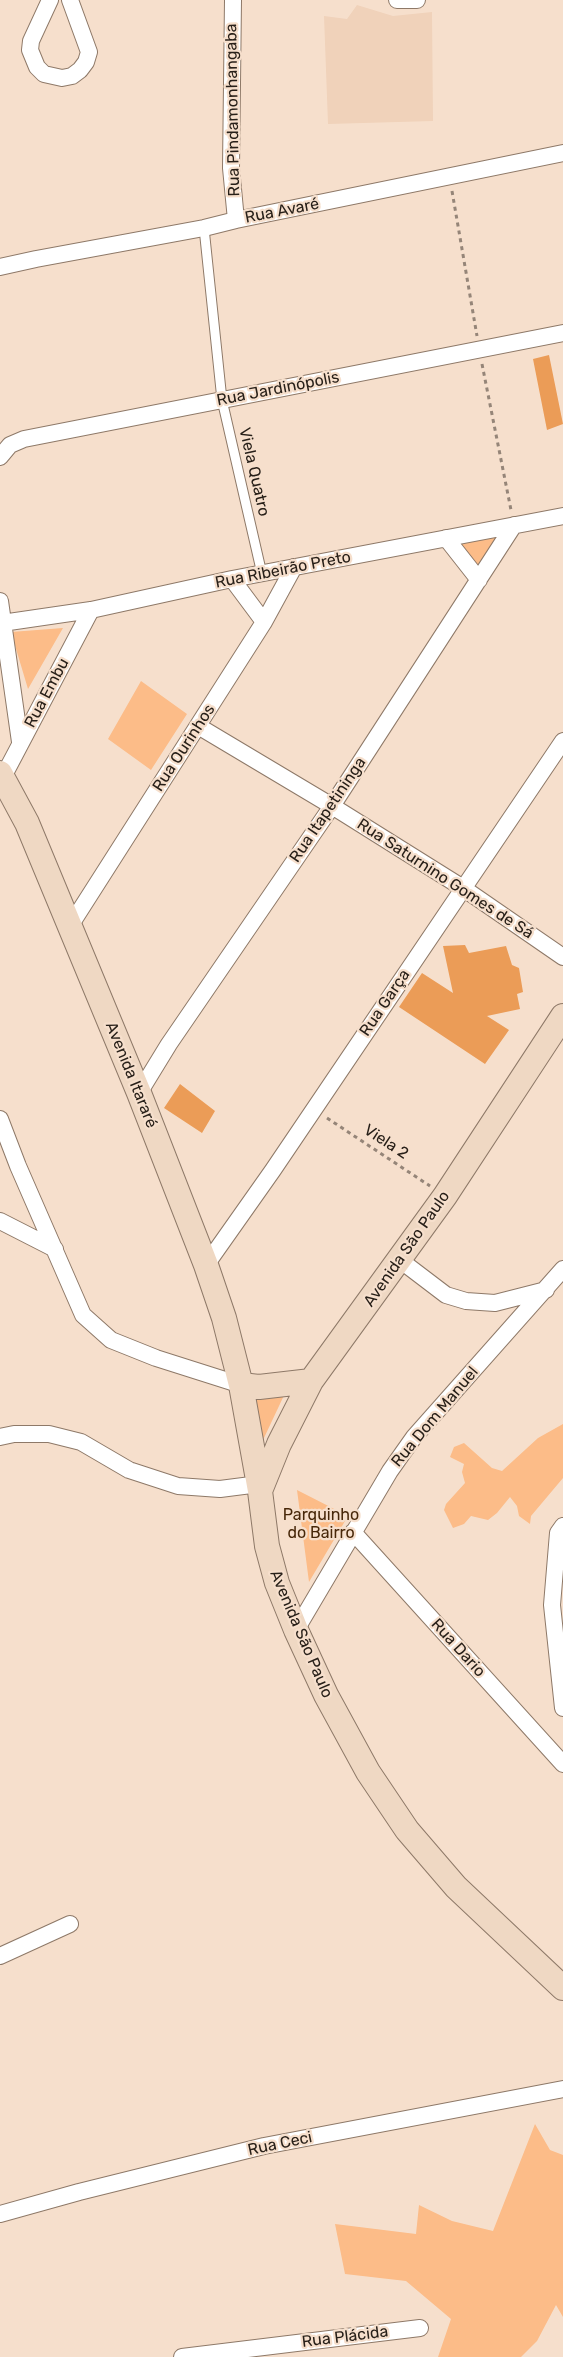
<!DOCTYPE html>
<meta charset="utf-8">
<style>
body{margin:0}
canvas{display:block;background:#f6dfcc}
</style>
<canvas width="563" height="2357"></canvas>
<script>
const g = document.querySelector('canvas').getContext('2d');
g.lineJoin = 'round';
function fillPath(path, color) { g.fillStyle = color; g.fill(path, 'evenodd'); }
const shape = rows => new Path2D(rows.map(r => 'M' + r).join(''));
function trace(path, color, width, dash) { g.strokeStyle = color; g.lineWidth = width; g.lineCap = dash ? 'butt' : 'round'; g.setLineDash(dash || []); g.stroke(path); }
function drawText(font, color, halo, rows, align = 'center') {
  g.font = font + ' Rubik,sans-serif'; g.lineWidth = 4.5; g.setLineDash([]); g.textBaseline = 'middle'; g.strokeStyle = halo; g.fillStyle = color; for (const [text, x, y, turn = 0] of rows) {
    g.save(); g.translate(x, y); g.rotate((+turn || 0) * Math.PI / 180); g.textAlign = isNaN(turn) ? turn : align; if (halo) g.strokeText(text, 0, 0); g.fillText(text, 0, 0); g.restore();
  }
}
fillPath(shape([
 [357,5,393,16,432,12,433,121,328,124,324,16,347,19]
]), '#f0d2ba');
fillPath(shape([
 [506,531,479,576,452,539],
 [63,628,28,689,11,632],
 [141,681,187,714,151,770,108,739],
 [287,1389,263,1440,249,1395],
 [563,1424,563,1478,531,1516,530,1524,519,1516,517,1506,510,1497,497,1513,488,1520,471,1516,464,1524,453,1528,444,1510,446,1504,465,1483,462,1472,464,1464,450,1457,454,1447,464,1443,492,1468,502,1471,538,1438],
 [297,1490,348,1516,309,1582],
 [535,2124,550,2150,563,2155,563,2317,556,2305,537,2341,521,2357,438,2357,451,2319,406,2281,345,2274,335,2224,416,2234,419,2205,452,2221,493,2231]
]), '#fcbc88');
fillPath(shape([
 [549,355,563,424,547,430,533,359],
 [465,945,469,953,506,946,512,965,519,968,523,992,517,994,520,1009,487,1016,509,1030,485,1064,399,1007,422,973,453,993,443,946],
 [180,1084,215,1111,202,1133,164,1108]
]), '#eb9c57');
const service = shape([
 [204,228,222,400,262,574]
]);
const minor = shape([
 [50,0,31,41,30,50,37,67,44,74,62,78,72,76,80,70,86,62,89,52,70,0],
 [233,0,231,168,236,220],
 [397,0,417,0],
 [0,267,36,259,204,228,236,220,563,153],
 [0,457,10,445,24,439,563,333],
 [446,538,479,580],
 [232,579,264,622],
 [0,601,20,742],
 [2,623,91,610,232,579,563,516],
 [198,726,332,806,463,888,563,957],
 [3,777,91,610],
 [70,926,264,622,294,567],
 [139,1093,169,1044,332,806,514,525],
 [0,1119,18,1166,83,1315,111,1340,156,1358,241,1385],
 [0,1221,55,1249],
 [400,1260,446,1295,466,1301,495,1303,546,1290],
 [206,1265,273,1170,563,741],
 [0,1437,14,1434,49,1434,81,1442,129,1470,178,1486,220,1489,259,1484],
 [563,1526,558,1533,552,1605,563,1708],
 [353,1532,563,1764],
 [296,1630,390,1471,414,1437,563,1269],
 [0,1956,70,1924],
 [0,2214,79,2192,264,2146,563,2089],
 [182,2357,420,2328]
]);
const secondary = shape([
 [0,773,27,823,139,1093,206,1265,224,1318,241,1385,260,1491,267,1546,277,1583,296,1630,326,1695,368,1772,407,1830,456,1887,563,1988],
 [241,1385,259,1387,311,1381],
 [260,1491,279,1444,311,1381,445,1196,563,1016]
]);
trace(service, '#8e7968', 11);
trace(minor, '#8e7968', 18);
trace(secondary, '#8e7968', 26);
trace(shape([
 [452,191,477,336],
 [482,364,511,510],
 [327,1118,430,1186]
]), '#958578', 3, [4, 4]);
trace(service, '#fff', 9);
trace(minor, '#fff', 16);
trace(secondary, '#efd8c3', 24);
drawText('16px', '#282019', '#f6dfcc', [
 ["Rua Pindamonhangaba",233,110,-91],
 ["Rua Avaré",282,211,-11],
 ["Rua Jardinópolis",278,389,-11],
 ["Viela Quatro",254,472,77],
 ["Rua Ribeirão Preto",283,570,-11],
 ["Rua Embu",47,693,-62],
 ["Rua Ourinhos",184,748,-57],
 ["Rua Itapetininga",328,810,-56],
 ["Rua Saturnino Gomes de Sá",445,879,33],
 ["Rua Garça",385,1003,-56],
 ["Avenida Itararé",131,1075,68],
 ["Viela 2",386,1142,33],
 ["Avenida São Paulo",407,1249,-55],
 ["Rua Dom Manuel",435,1417,-50],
 ["Avenida São Paulo",301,1634,67],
 ["Rua Dario",458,1648,48],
 ["Rua Ceci",280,2144,-12],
 ["Rua Plácida",345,2337,-7]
]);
drawText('16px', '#472709', '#f6dfcc', [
 ["Parquinho",321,1515],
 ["do Bairro",321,1533]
]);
</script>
